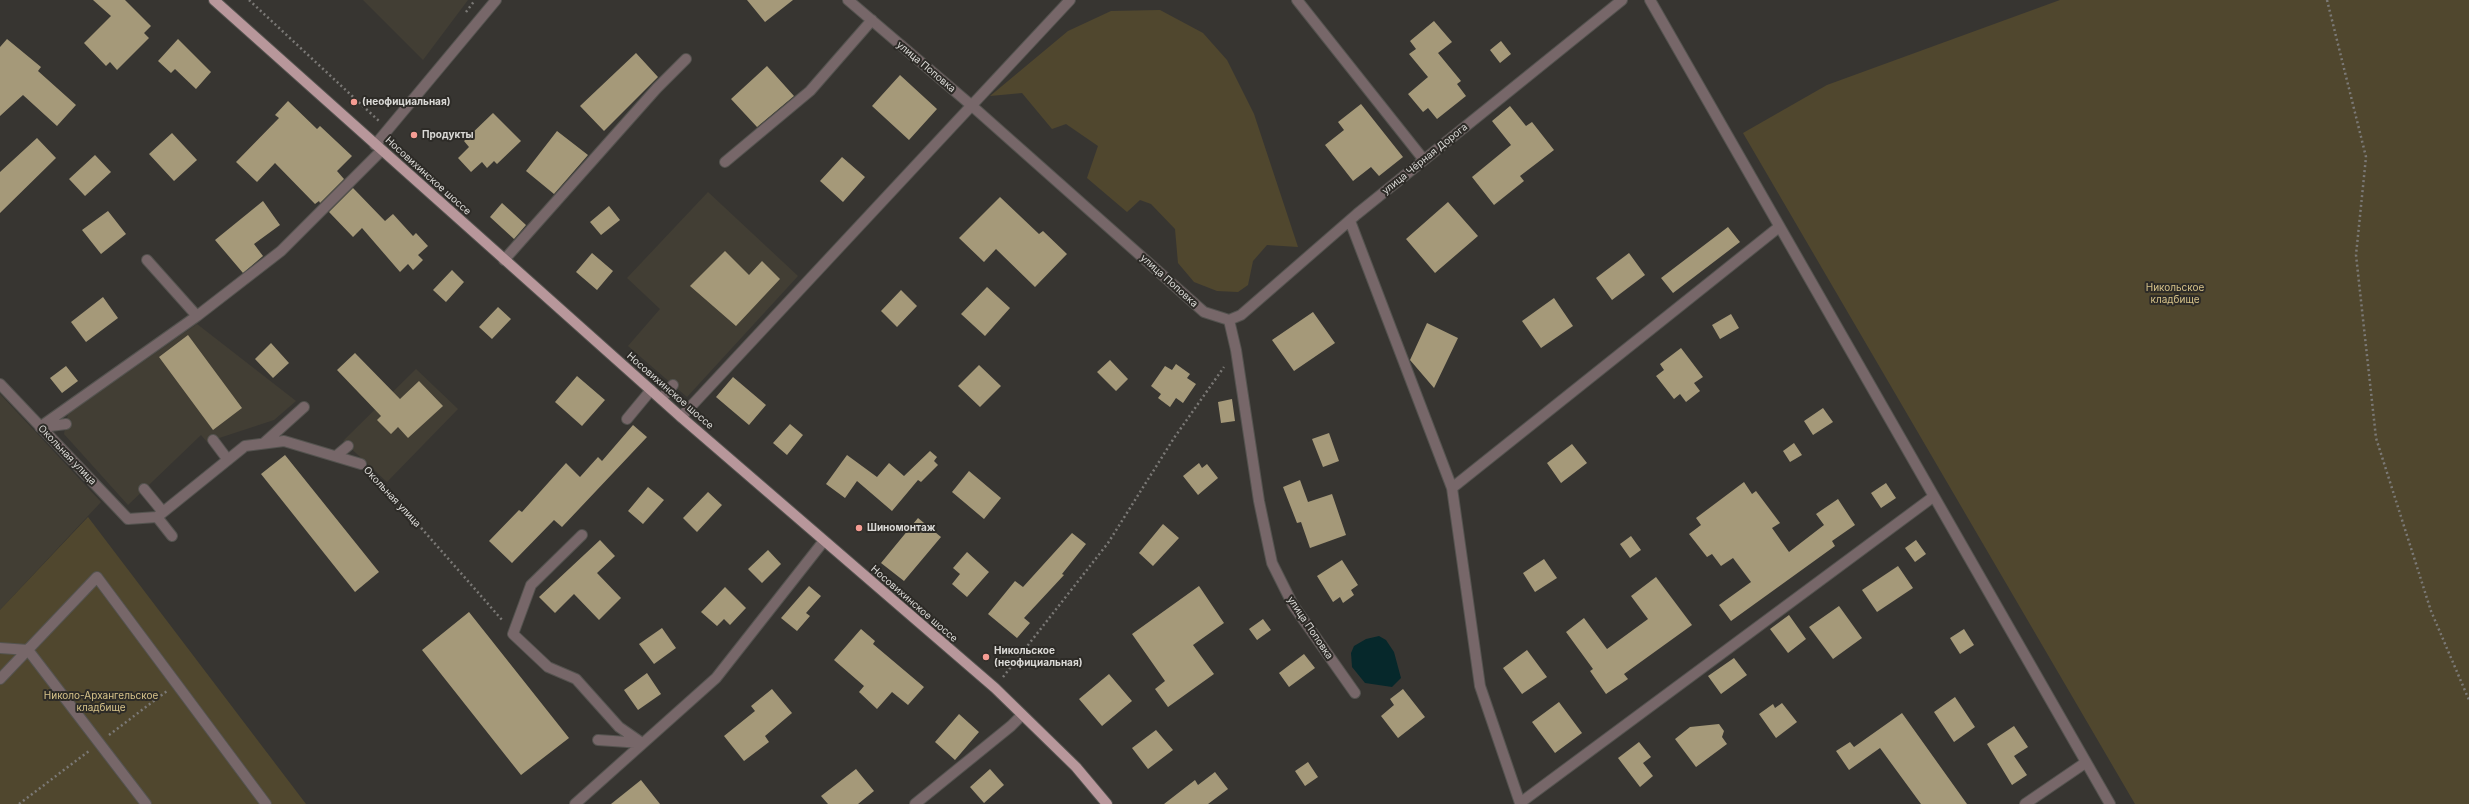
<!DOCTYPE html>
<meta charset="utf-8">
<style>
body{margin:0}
canvas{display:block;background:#373531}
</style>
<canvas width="2469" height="804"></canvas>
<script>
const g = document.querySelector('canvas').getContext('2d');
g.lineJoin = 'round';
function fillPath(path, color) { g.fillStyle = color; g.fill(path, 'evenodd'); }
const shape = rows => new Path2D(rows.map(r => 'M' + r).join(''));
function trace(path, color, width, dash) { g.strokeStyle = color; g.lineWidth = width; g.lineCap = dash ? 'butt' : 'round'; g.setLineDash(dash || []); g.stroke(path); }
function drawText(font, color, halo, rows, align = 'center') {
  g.font = font + ' Inter,sans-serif'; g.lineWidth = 4; g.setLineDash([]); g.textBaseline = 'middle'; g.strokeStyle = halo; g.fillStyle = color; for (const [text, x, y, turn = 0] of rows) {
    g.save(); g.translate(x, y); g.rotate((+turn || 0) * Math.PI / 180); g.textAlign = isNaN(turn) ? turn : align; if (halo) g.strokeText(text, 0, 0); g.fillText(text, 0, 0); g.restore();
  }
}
fillPath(shape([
 [363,0,468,0,423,60],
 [708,192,798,276,687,397,628,346,660,309,627,278],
 [197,324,296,401,274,420,207,442,201,435,128,505,64,434,68,414],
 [416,369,458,409,387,482,343,441],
 [0,394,101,502,0,610]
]), '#423e34');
fillPath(shape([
 [2060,0,2469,0,2469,804,2135,804,1743,133,1827,85],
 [1160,10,1203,33,1227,60,1254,114,1298,247,1267,245,1253,261,1248,285,1238,292,1217,291,1194,282,1178,263,1175,229,1151,204,1140,200,1127,212,1087,178,1098,146,1066,124,1052,129,1022,93,990,96,1068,31,1111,11],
 [88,517,306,804,0,804,0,610]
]), '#50472e');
fillPath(shape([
 [1379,636,1386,640,1394,652,1401,678,1392,687,1365,683,1352,667,1351,653,1354,646,1366,639]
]), '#06282b');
fillPath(shape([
 [93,0,125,0,151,26,144,33,149,38,117,70,110,62,106,66,84,43,111,16],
 [747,0,793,0,765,22],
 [1434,21,1452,42,1438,53,1461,81,1457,84,1466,96,1437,119,1428,108,1423,112,1408,94,1428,77,1409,54,1416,49,1410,41],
 [7,39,41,67,38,71,76,105,57,126,23,95,0,116,0,47],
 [178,39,211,72,196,89,175,69,171,73,158,61],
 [1501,41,1511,54,1500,63,1490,50],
 [636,53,658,77,604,131,580,106],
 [767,66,794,96,757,127,731,99],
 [900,75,937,109,909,140,872,106],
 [288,101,317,129,320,126,352,156,337,171,344,179,320,203,319,201,315,204,275,163,257,182,236,162,279,118,275,115],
 [1361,104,1403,157,1379,176,1371,167,1353,181,1325,145,1344,130,1338,122],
 [1510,106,1526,126,1532,122,1554,150,1520,176,1524,181,1494,205,1472,177,1511,145,1492,121],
 [493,113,521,141,497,164,494,161,487,168,482,162,471,172,458,158,469,147,464,141],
 [557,131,588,155,554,194,526,171],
 [172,133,197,160,174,181,149,154],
 [37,138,56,158,0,213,0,172],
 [95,155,111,172,85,196,69,179],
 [842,157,865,177,843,202,820,181],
 [353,188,385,221,393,214,413,236,416,233,428,246,418,255,423,260,413,270,408,264,400,272,362,228,353,237,329,212],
 [1000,197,1039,234,1043,231,1067,254,1035,287,996,249,984,262,959,238],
 [263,201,280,225,254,244,263,256,243,273,215,240],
 [1448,202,1478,236,1435,273,1406,239],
 [502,203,526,225,514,239,490,217],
 [609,206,620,220,601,235,590,222],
 [108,211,126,234,101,254,82,230],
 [1728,227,1740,242,1673,293,1661,278],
 [725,251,749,275,762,261,780,279,736,326,690,286],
 [592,253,613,271,597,290,576,272],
 [1629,253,1645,275,1612,300,1596,278],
 [452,270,464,282,446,302,433,290],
 [987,287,1010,308,985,336,961,314],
 [901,290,917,306,897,327,881,311],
 [103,297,118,318,86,342,71,322],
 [1554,298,1573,326,1541,348,1522,321],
 [498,307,511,319,492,339,479,327],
 [1313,312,1335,343,1294,371,1272,340],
 [1731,314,1739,328,1720,339,1712,325],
 [1427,323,1458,338,1434,388,1410,360],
 [188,335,242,408,213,430,159,357],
 [271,343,289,363,273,378,255,359],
 [1681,348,1703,377,1694,383,1700,391,1686,402,1680,394,1674,399,1656,376,1664,370,1660,364],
 [355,353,400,399,419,381,443,406,408,438,398,427,391,434,377,420,381,416,337,370],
 [1110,360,1128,379,1116,391,1097,372],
 [1176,364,1190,374,1187,378,1196,384,1183,403,1176,398,1170,407,1158,398,1161,394,1151,386,1165,366,1172,370],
 [979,365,1001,386,980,407,958,386],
 [66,366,78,381,62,393,50,378],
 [577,376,605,400,582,426,555,402],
 [733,377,766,405,749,425,716,397],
 [1232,399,1235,421,1221,423,1218,402],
 [1823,408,1833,422,1813,435,1804,421],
 [790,424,803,435,787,455,773,443],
 [633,425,647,437,562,527,554,520,512,563,489,541,519,510,522,512,566,463,580,477,598,457,602,461],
 [1329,433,1339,461,1323,467,1312,439],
 [1794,443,1802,455,1790,462,1783,451],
 [1572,444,1587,463,1561,483,1547,463],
 [930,451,937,457,934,461,938,465,921,482,918,480,892,511,857,481,845,498,826,484,847,455,877,477,889,463,904,476],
 [285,455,379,572,355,592,261,474],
 [1199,463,1202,468,1207,464,1218,478,1198,495,1183,476],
 [969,471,1001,498,984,519,952,492],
 [1300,480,1308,502,1332,494,1346,535,1310,548,1301,522,1297,523,1283,487],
 [1744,482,1752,494,1756,491,1780,523,1772,528,1789,552,1824,525,1816,514,1838,499,1855,525,1832,541,1835,546,1731,621,1719,605,1751,582,1733,558,1721,566,1712,554,1707,557,1689,534,1701,525,1696,518],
 [1886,483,1896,498,1881,508,1871,493],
 [648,487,664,500,643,524,628,511],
 [708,492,722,505,697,532,683,518],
 [918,518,941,537,904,581,881,563],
 [1163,524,1179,538,1153,566,1139,553],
 [1072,533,1086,544,1062,574,1064,575,1024,618,1030,623,1017,638,988,614,1015,581,1023,587],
 [1631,536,1641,550,1630,558,1620,544],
 [600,540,615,556,597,573,621,598,599,620,574,594,555,613,539,597],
 [1916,540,1926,554,1915,562,1905,548],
 [768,550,781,564,762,583,748,569],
 [967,552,989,572,967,597,952,584,960,574,953,568],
 [1544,559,1557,578,1535,592,1523,573],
 [1342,560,1358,585,1351,590,1354,595,1343,603,1340,597,1333,602,1317,576],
 [1898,566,1913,588,1877,612,1862,590],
 [1656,577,1692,625,1624,674,1628,679,1606,694,1590,671,1593,669,1566,632,1584,618,1607,649,1648,619,1631,596],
 [809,586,821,596,806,613,810,616,797,631,781,618],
 [1199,586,1224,623,1193,645,1214,674,1168,707,1155,689,1165,681,1132,634],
 [725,587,746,608,730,625,724,619,717,626,701,612],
 [1839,606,1862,638,1833,659,1809,627],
 [469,612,569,738,521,775,422,650],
 [1789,615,1806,639,1788,653,1770,629],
 [1263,619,1271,630,1257,640,1249,629],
 [662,628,676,648,654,664,639,644],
 [861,629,875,641,873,644,924,687,908,705,892,692,877,709,859,692,864,686,834,660],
 [1964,629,1974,645,1960,654,1950,638],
 [1527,650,1547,677,1522,694,1503,668],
 [1304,654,1315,668,1289,687,1279,673],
 [1734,658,1747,675,1721,694,1708,676],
 [647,673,661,694,638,710,624,690],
 [1109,674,1132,701,1102,726,1079,699],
 [772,689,792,713,765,736,769,742,744,761,724,736,755,711,751,706],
 [1403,689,1425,717,1398,738,1381,716,1394,705,1390,699],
 [1955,697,1975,727,1954,742,1934,712],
 [1559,702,1582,733,1555,753,1532,722],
 [1782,703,1797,722,1776,738,1759,714,1773,704,1775,708],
 [1902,713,1967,804,1921,804,1880,748,1849,770,1836,751,1850,742,1854,747],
 [959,714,979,732,955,760,935,742],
 [1719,724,1724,731,1722,737,1727,744,1696,767,1675,739,1690,727],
 [2014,726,2028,747,2014,756,2027,775,2012,785,1987,744],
 [1156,730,1173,750,1148,769,1132,748],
 [1639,742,1651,757,1643,763,1653,776,1640,787,1618,758],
 [1308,762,1318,777,1305,786,1295,771],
 [856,769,874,791,858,804,828,804,821,796],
 [990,769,1004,785,984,803,970,787],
 [1215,772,1228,789,1208,804,1164,804,1195,780,1198,785],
 [641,780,660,804,611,804]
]), '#a59979');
const minor = shape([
 [848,0,971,105,1204,312,1229,320],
 [1297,0,1424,160],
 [1650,0,2110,804],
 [375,145,496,0],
 [725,162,810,91,872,20],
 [1350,221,1452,488,1480,686,1520,803,1933,497],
 [504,260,657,88,686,59],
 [197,316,281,251,381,151],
 [1229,320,1241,315,1357,214,1622,0],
 [1229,320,1236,350,1259,501,1272,563,1293,605,1355,693],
 [0,384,128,519,157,517,245,446,284,441,361,464],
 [661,399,673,385],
 [681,417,1070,0],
 [627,419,651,390],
 [40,427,197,316,147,260],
 [42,427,66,424],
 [213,440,228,460],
 [264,443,304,407],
 [336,456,348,446],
 [1452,488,1779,227],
 [144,489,163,512],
 [157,517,172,536],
 [582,535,531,585,513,634,548,667,576,679,619,727,642,743],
 [0,648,28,650,146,804],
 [0,679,97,577,266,804],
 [598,740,642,743],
 [575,804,716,678,823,542],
 [915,804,1011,726,1022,715],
 [2025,804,2085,763]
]);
const major = shape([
 [214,0,681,417,995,688,1076,767,1107,804]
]);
trace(minor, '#54534f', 12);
trace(major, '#54534f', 12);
trace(shape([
 [249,0,379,121],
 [2327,0,2366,157,2356,255,2376,438,2431,611,2469,700],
 [466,12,475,0],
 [370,473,394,497,503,621],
 [1003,677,1108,543,1174,438,1224,367],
 [109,735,167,691],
 [19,804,89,751]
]), '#7b7976', 2.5, [2, 3]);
trace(minor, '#776769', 10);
trace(major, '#b8979b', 10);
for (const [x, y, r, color] of [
 [354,102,4,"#f59c93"],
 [414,135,4,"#f59c93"],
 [859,528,4,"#f59c93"],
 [986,657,4,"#f59c93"]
]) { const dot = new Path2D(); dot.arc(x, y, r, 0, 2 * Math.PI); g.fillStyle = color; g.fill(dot); trace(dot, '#2d2b27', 1.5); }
drawText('10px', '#dad9d6', '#2d2b27', [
 ["улица Поповка",926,67,40],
 ["улица Чёрная Дорога",1425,159,-39],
 ["Носовихинское шоссе",428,176,42],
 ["улица Поповка",1169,281,42],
 ["Носовихинское шоссе",670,391,41],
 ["Окольная улица",67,455,46],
 ["Окольная улица",392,497,47],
 ["Носовихинское шоссе",914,604,41],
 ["улица Поповка",1310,628,56]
]);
drawText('bold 10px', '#dad9d6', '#2d2b27', [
 ["(неофициальная)",362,102],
 ["Продукты",422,135],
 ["Шиномонтаж",867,528],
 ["Никольское",994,651],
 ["(неофициальная)",994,663]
], 'left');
drawText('10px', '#d6c289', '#2d2b27', [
 ["Никольское",2175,288],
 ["кладбище",2175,300],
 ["Николо-Архангельское",101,696],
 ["кладбище",101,708]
]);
</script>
